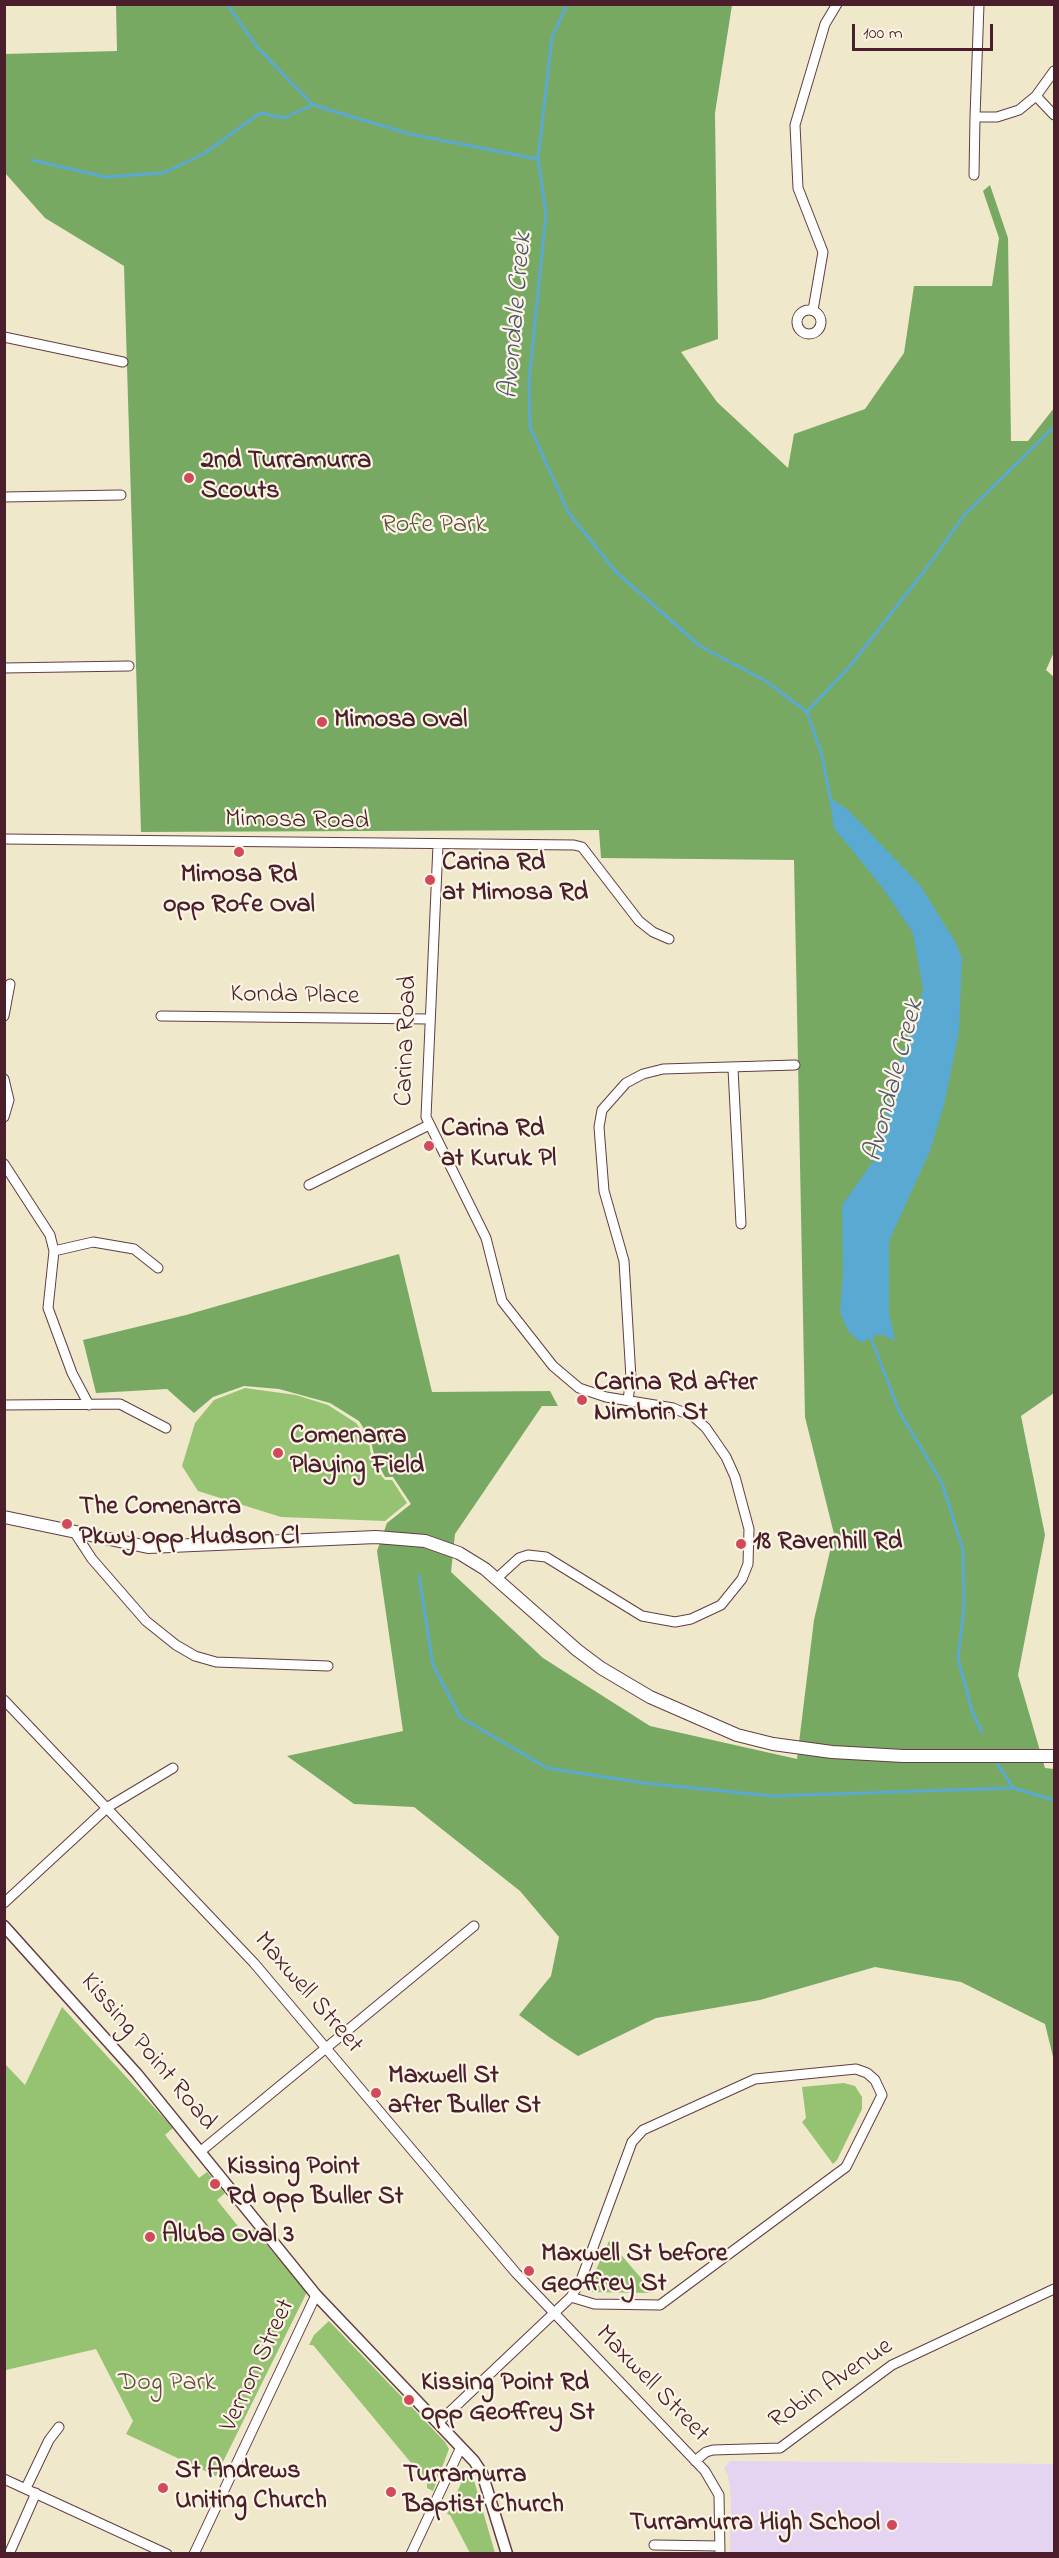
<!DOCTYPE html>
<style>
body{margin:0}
#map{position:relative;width:1059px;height:2558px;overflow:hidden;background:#f0e8cb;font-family:"Indie Flower",sans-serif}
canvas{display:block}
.frame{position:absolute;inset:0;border:6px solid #4a1f2b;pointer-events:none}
.scale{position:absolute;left:852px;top:24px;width:141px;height:27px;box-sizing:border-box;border:3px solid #4a1f2b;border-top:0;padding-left:8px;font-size:18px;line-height:21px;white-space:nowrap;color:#4a1f2b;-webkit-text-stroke:4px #fcf5e5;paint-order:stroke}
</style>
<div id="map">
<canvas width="1059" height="2558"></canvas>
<div class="frame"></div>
<div class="scale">100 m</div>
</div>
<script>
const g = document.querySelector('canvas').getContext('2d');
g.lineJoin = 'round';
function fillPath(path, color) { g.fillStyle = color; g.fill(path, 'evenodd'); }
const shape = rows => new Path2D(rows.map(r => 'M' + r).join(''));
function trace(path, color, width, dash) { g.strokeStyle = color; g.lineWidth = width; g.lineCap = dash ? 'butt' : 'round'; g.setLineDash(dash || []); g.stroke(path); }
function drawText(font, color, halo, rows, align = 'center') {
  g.font = font + ' "Indie Flower",sans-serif'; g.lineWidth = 4.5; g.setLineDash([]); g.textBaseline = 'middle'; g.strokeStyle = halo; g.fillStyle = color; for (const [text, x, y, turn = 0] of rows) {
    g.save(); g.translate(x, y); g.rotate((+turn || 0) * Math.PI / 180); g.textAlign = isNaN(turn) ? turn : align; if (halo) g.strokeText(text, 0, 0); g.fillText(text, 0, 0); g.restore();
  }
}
fillPath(shape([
 [730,2461,1054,2464,1054,2553,730,2553,731,2497,728,2475,724,2468]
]), '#e4d3f1');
fillPath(shape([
 [245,1388,296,1395,328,1405,356,1423,368,1439,372,1459,380,1474,385,1480,392,1480,407,1503,385,1521,281,1517,198,1491,182,1466,195,1423,214,1400],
 [62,2007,173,2128,165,2135,199,2178,207,2172,225,2193,217,2200,245,2235,253,2229,307,2292,216,2476,126,2434,133,2421,96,2349,6,2370,5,2374,5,2064,25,2085],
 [844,2083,855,2086,862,2097,862,2109,837,2160,833,2164,802,2122,806,2118,802,2087],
 [609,2241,654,2293,586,2292],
 [329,2321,445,2442,449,2449,433,2491,427,2488,427,2482,313,2345,309,2345,314,2335],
 [468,2468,471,2470,495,2553,470,2553,450,2515,447,2514]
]), '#95c371');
fillPath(shape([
 [116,5,732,5,715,113,718,339,681,352,717,402,788,468,794,434,865,409,904,353,914,286,992,286,999,238,983,191,990,185,1008,238,1011,441,1028,441,1054,408,1054,652,1046,670,1054,677,1054,1393,1021,1416,1045,1535,1018,1675,1045,1768,1054,1769,1054,2061,1045,2024,961,1982,875,1967,760,2000,656,2018,578,2056,549,2037,519,2015,551,1976,559,1937,520,1891,414,1807,354,1804,287,1756,403,1731,377,1551,387,1523,411,1504,393,1477,385,1477,375,1458,370,1438,359,1421,330,1403,279,1389,244,1386,213,1397,194,1413,167,1389,96,1393,83,1340,186,1315,399,1254,432,1392,550,1391,558,1406,542,1406,455,1534,451,1572,543,1658,650,1726,797,1759,814,1620,834,1534,805,1417,794,860,601,858,599,830,141,832,124,266,45,218,5,173,4,54,117,51]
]), '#78a963');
fillPath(shape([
 [829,797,848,810,920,885,956,943,962,959,959,1032,944,1105,930,1151,889,1241,889,1311,895,1341,883,1335,876,1335,861,1343,848,1331,840,1312,843,1271,842,1205,875,1159,895,1078,923,990,913,933,882,887,834,828]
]), '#59a9d3');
trace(shape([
 [227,4,257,47,313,105],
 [567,4,552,38,538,159,546,214,529,382,530,427,568,512,616,572,700,646,766,681,807,712,821,752,831,801],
 [32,160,105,177,164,173,205,153,260,113,284,118,313,105,410,134,537,159],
 [807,712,850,666,929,565,965,514,1054,427],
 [870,1335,899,1411,942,1483,963,1550,964,1607,958,1658,972,1711,982,1732],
 [419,1576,433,1665,460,1717,547,1768,644,1783,772,1796,1013,1788],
 [996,1762,1013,1788,1054,1800]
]), '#59a9d3', 3);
const minor = shape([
 [979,4,975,117,997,117,1019,110,1036,96,1054,71],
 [1036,96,1054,115],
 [974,175,975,117],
 '797 322a12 12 0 1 1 24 0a12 12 0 1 1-24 0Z',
 [813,310,823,252,798,188,795,125,825,24,837,4],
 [4,337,123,362],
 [4,497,121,495],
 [4,668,129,666],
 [4,839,574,845,582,847,639,921,653,932,669,939],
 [438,845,426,1117,486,1238,502,1301,553,1366,579,1388,606,1397,673,1408,694,1417,706,1428,726,1457,735,1477,749,1529,748,1564,742,1579,721,1605,691,1619,675,1622,642,1616,546,1557,528,1555,519,1558,496,1579],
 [4,1016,10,984],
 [161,1016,429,1019],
 [733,1069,741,1224],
 [4,1079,9,1100,4,1117],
 [4,1164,50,1235,54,1251,48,1308,72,1373,89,1405],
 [309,1185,429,1125],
 [54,1251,93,1242,134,1249,158,1268],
 [628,1400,631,1378,624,1261,604,1191,599,1127,602,1110,626,1083,643,1074,663,1069,795,1065],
 [4,1405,120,1404,166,1428],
 [75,1533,92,1559,146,1621,176,1645,195,1656,216,1662,328,1666],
 [4,1700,254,1963,516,2273,705,2471,719,2495,720,2554],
 [4,1903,108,1807,173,1768],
 [201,2151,474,1926],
 [438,2423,571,2297,581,2280,632,2142,643,2130,755,2079,856,2069,867,2073,875,2080,882,2095,846,2167,660,2305,594,2304,571,2297],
 [695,2461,706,2452,713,2450,780,2448,892,2365,1054,2289],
 [4,2479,167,2554],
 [26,2488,49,2440,59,2427],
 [654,2545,720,2546],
 [9,2554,36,2493],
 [194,2554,316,2295],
 [411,2554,461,2447]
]);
const tertiary = shape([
 [4,1926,137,2074,316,2295,474,2461,482,2473,507,2554]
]);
const secondary = shape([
 [4,1517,148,1547,376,1537,425,1541,459,1553,485,1569,577,1650,601,1668,650,1697,737,1735,773,1744,832,1752,903,1756,1054,1756]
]);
trace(minor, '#633d43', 11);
trace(tertiary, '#633d43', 13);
trace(secondary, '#633d43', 14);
trace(minor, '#fff', 9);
trace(tertiary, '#fff', 10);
trace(secondary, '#fff', 12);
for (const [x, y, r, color] of [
 [189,478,6,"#d1495b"],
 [322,722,6,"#d1495b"],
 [239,852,6,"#d1495b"],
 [430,880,6,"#d1495b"],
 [429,1146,6,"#d1495b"],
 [582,1400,6,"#d1495b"],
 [278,1453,6,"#d1495b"],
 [67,1524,6,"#d1495b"],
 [741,1544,6,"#d1495b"],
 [376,2093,6,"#d1495b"],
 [215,2184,6,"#d1495b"],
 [150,2237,6,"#d1495b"],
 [529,2271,6,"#d1495b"],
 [409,2400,6,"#d1495b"],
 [163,2488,6,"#d1495b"],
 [391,2492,6,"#d1495b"],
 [892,2525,6,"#d1495b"]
]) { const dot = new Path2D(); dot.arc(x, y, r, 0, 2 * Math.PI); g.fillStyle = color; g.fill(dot); trace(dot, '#fcf5e5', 2); }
drawText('bold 26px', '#4a1f2b', '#fcf5e5', [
 ["2nd Turramurra",201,463],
 ["Scouts",201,493],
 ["Mimosa Oval",334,722],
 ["Carina Rd",442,865],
 ["at Mimosa Rd",442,895],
 ["Mimosa Rd",239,877,"center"],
 ["opp Rofe Oval",239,907,"center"],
 ["Carina Rd",441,1131],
 ["at Kuruk Pl",441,1161],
 ["Carina Rd after",594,1385],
 ["Nimbrin St",594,1415],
 ["Comenarra",290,1438],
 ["Playing Field",290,1468],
 ["The Comenarra",79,1509],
 ["Pkwy opp Hudson Cl",79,1539],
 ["18 Ravenhill Rd",753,1544],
 ["Maxwell St",388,2078],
 ["after Buller St",388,2108],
 ["Kissing Point",227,2169],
 ["Rd opp Buller St",227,2199],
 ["Aluba Oval 3",162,2237],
 ["Maxwell St before",541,2256],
 ["Geoffrey St",541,2286],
 ["Kissing Point Rd",421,2385],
 ["opp Geoffrey St",421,2415],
 ["St Andrews",175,2473],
 ["Uniting Church",175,2503],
 ["Turramurra",403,2477],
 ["Baptist Church",403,2507],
 ["Turramurra High School",880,2525,"right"]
], 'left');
drawText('26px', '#605040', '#fcf5e5', [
 ["Rofe Park",434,527],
 ["Dog Park",167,2385]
]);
drawText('26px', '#4a1f2b', '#fcf5e5', [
 ["Mimosa Road",297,822,1],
 ["Konda Place",295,997,1],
 ["Carina Road",408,1041,-88],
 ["Maxwell Street",307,1994,49],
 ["Kissing Point Road",147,2053,50],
 ["Vernon Street",259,2366,-65],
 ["Maxwell Street",651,2385,46],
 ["Robin Avenue",832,2385,-34]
]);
drawText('italic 27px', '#50566e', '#fcf5e5', [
 ["Avondale Creek",518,316,-85],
 ["Avondale Creek",896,1081,-75]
]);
</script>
